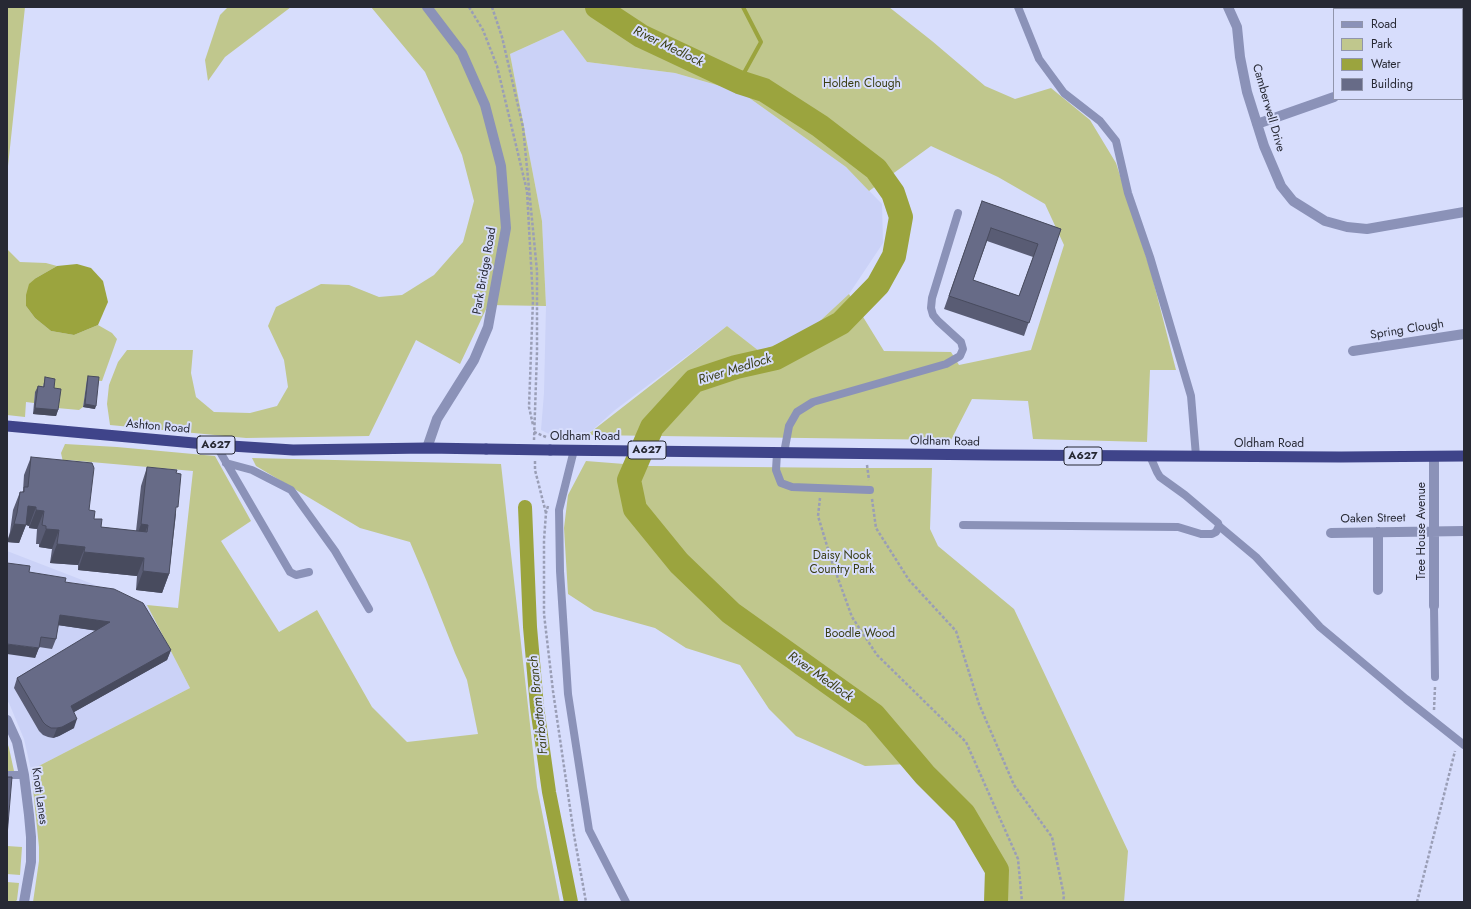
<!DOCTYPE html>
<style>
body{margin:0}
#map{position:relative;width:1471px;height:909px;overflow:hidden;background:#d7ddfc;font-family:Jost,sans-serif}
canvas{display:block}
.frame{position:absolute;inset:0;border:8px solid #272934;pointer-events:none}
.legend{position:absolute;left:1333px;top:8px;width:130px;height:92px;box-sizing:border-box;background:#d7ddfc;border:1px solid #9195ac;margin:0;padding:5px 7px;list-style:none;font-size:12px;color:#272934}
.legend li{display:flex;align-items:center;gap:8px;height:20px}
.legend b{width:20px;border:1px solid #9195ac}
</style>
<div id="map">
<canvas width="1471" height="909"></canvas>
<div class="frame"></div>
<ul class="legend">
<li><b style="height:5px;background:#8b92b8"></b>Road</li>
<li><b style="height:11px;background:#c0c78d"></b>Park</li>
<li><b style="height:11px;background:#9ba43e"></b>Water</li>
<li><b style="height:11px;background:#676b87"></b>Building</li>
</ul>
</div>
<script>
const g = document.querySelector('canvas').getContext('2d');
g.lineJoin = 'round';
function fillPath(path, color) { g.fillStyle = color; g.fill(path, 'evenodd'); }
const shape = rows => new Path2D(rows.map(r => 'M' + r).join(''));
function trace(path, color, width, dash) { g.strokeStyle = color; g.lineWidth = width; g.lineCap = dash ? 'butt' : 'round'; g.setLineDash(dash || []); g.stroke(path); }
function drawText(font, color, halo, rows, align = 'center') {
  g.font = font + ' Jost,sans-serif'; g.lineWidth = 4; g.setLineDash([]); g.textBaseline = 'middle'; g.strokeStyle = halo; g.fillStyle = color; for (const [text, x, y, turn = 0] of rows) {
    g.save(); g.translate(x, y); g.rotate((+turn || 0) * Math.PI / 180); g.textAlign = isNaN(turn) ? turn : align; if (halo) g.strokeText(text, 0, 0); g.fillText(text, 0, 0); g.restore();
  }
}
fillPath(shape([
 [563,30,587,62,675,73,741,92,846,167,882,204,883,243,849,294,807,333,759,351,727,326,615,410,587,435,553,436,541,430,544,393,546,306,542,221,510,54],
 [7,551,147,605,190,688,31,770,24,739,9,703,7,701]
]), '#cbd2f7');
fillPath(shape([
 [7,7,25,7,8,166,7,166],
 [228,7,291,7,225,57,208,81,205,60,220,15],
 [371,7,889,7,932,41,985,86,1015,99,1051,88,1090,120,1116,163,1151,272,1176,370,1150,370,1147,442,1033,439,1028,401,972,399,951,440,587,435,727,326,759,351,807,333,849,294,884,351,951,352,959,365,1031,350,1064,245,1045,204,998,177,931,146,869,191,846,167,741,92,675,73,587,62,563,30,510,54,542,221,546,306,488,305,460,364,416,340,369,436,246,438,110,425,107,404,109,385,118,362,127,350,193,350,191,373,196,397,214,412,250,413,277,406,288,387,284,360,268,326,276,307,321,284,349,285,379,297,402,295,434,275,463,242,474,201,462,155,425,72],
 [7,249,20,262,46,263,57,266,36,278,26,306,35,318,51,331,74,335,98,325,112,333,117,339,102,381,87,380,83,407,79,410,57,408,43,384,42,393,35,393,34,403,26,402,25,417,7,415],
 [65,444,117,447,215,456,251,521,221,541,279,632,317,610,372,707,407,742,478,734,467,680,455,653,427,582,410,542,360,528,256,466,252,458,501,464,537,787,560,902,33,902,39,861,39,847,31,770,190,688,147,605,178,608,193,471,68,460,67,468,63,462,61,453],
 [586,461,650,466,852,468,932,468,930,529,938,546,1014,609,1128,851,1124,902,1005,902,1005,861,969,805,930,763,865,766,796,736,769,709,740,665,686,648,655,628,594,611,568,594,564,528,568,495],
 [7,742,9,748,14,771,7,771],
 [7,846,22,847,20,875,7,874],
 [7,882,19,883,17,900,15,902,7,902]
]), '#c0c78d');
fillPath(shape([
 [77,264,91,268,103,281,108,302,98,325,74,335,51,331,35,318,26,306,26,295,29,284,36,278,57,266]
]), '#9ba43e');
trace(shape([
 [739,82,761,42,743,7]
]), '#9ba43e', 4);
trace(shape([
 [525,507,530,627,537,707,549,792,571,902]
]), '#9ba43e', 14);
trace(shape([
 [597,7,641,36,739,82,764,90,820,126,876,169,893,193,901,217,894,256,878,285,841,323,776,358,736,367,694,381,652,427,629,480,635,509,679,563,731,613,874,715,925,775,964,814,997,870,996,902]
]), '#9ba43e', 24);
trace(shape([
 [469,7,483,30,497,66,527,191,533,300,529,407,533,425],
 [492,7,502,37,523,127,537,271,537,352,534,440],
 [534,432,546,437],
 [535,461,535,470,546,513],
 [867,465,869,480],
 [820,498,818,516,831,559,852,617,877,655,966,742,1018,859,1022,902],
 [872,499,876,528,909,580,956,631,979,704,1014,785,1052,837,1064,896,1063,902],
 [548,506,546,513,544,540,544,614,553,691,574,835,586,902],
 [1434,710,1435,687],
 [1417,902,1455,751]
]), '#9a9eb6', 2.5, [3, 2]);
trace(shape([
 [1018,7,1039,59,1064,93,1100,121,1116,141,1128,193,1150,257,1191,396,1196,456],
 [216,445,290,572,296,575,309,572],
 [574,450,559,510,560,571,568,694,589,830,626,902],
 [777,453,776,470,781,483,792,487,870,490],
 [784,453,789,426,797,412,813,402,946,364,960,356,963,349,961,342,938,321,933,315,931,308,932,298,958,213],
 [226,463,252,470,291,490,335,551,369,609],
 [963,525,1178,527,1201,534,1212,534,1216,532,1219,526,1218,523,1185,495,1160,477,1157,472,1150,456],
 [1219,526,1256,557,1320,627,1406,699,1464,745],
 [1434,606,1435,677],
 [7,775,24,775]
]), '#8b92b8', 8);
trace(shape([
 [1228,7,1237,27,1240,57,1247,92,1264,146,1281,186,1293,201,1325,221,1347,227,1367,229,1464,212],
 [1257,124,1334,97],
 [1353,351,1464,334],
 [427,448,437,419,474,360,488,327,506,228,501,166,485,105,462,53,427,7],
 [1378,532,1378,590],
 [1331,533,1464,531],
 [1434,606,1434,456],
 [7,720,17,742,24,775,29,815,31,837,31,862,24,902]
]), '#8b92b8', 10);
trace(shape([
 [7,426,216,445,293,450,427,448,486,449],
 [550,450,993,455,1341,457,1464,456]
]), '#3f448a', 11);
trace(shape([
 [486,449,550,450]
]), '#3f448a', 11);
fillPath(shape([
 [982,201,1061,229,1024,336,944,309],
 [987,241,1033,257,1019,296,973,280],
 [88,376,95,409,83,407,87,379],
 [45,377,54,388,58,410,56,416,33,414,35,392,38,386,43,387],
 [31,457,89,510,94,519,101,527,136,531,141,486,147,467,176,514,169,574,162,593,136,590,137,576,78,570,78,565,50,563,52,549,39,547,39,544,36,544,37,529,29,528,29,526,26,525,19,543,7,542,10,532,13,510,20,492,22,492,23,491,24,475],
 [29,572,65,582,171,650,167,660,74,712,74,728,59,736,53,738,48,737,43,735,39,731,14,688,17,678,97,631,58,625,56,639,52,649,39,647,35,658]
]), '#595c74');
fillPath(shape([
 [85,404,96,406,95,409,83,407],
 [35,408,58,410,56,416,33,414],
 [28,506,36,507,29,526,26,525,19,543,7,542,14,524],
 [36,510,44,511,37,529,29,528],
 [141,524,148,525,141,543,135,542],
 [46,529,59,530,52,549,39,547],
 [57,544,85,547,78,565,50,563],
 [84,552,144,558,137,576,78,570],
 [143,571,169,574,162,593,136,590],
 [60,615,110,622,107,632,57,625],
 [7,644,39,648,35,658,7,654],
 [171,650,167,660,67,716,71,706],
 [77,719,74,728,59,736,53,738,57,728]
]), '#484b5e');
const building = shape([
 [982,201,1061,229,1029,323,949,296,982,201],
 [991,228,1038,244,1019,296,973,280,991,228],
 [88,376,99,377,96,406,85,404,88,376],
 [45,377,55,379,54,388,61,389,58,410,35,408,38,386,44,387,45,377],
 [31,457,92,463,94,468,89,510,95,511,94,519,102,519,101,527,147,532,148,525,141,524,147,467,177,470,176,473,181,474,178,507,176,507,169,574,143,571,144,558,84,552,85,547,57,544,59,530,46,529,46,526,42,525,44,511,36,510,36,507,28,506,26,525,14,524,17,513,20,492,24,492,24,487,28,487,31,457],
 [7,563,30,566,29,572,66,578,65,582,114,589,143,603,171,650,71,706,77,719,62,727,57,728,51,728,46,725,43,722,17,678,110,622,60,615,56,639,41,637,39,648,7,644,7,563],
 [7,777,12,777,7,836,7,777]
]);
fillPath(building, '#676b87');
trace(building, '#484b5e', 1);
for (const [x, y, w] of [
 [216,445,38],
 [647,450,38],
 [1083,456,38]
]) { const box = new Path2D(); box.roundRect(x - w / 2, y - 9, w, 18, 3); g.fillStyle = '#d7ddfc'; g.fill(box); trace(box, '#272934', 1); }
drawText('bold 11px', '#272934', null, [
 ["A627",216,445],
 ["A627",647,450],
 ["A627",1083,456]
]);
drawText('12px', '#3a3e14', '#d7ddfc', [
 ["Holden Clough",862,84],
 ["Daisy Nook",842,556],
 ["Country Park",842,570],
 ["Boodle Wood",860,634]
]);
drawText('12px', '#272934', '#d7ddfc', [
 ["Camberwell Drive",1268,108,74],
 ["Park Bridge Road",485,271,-80],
 ["Spring Clough",1407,330,-9],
 ["Ashton Road",158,427,5],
 ["Oldham Road",585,437],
 ["Oldham Road",945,442,1],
 ["Oldham Road",1269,444],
 ["Oaken Street",1373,519,-1],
 ["Tree House Avenue",1422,531,-90],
 ["Knott Lanes",39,796,82]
]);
drawText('italic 13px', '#3a3e14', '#d7ddfc', [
 ["River Medlock",668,47,26],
 ["River Medlock",735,370,-17],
 ["River Medlock",820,677,35],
 ["Fairbottom Branch",539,705,-96]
]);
</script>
